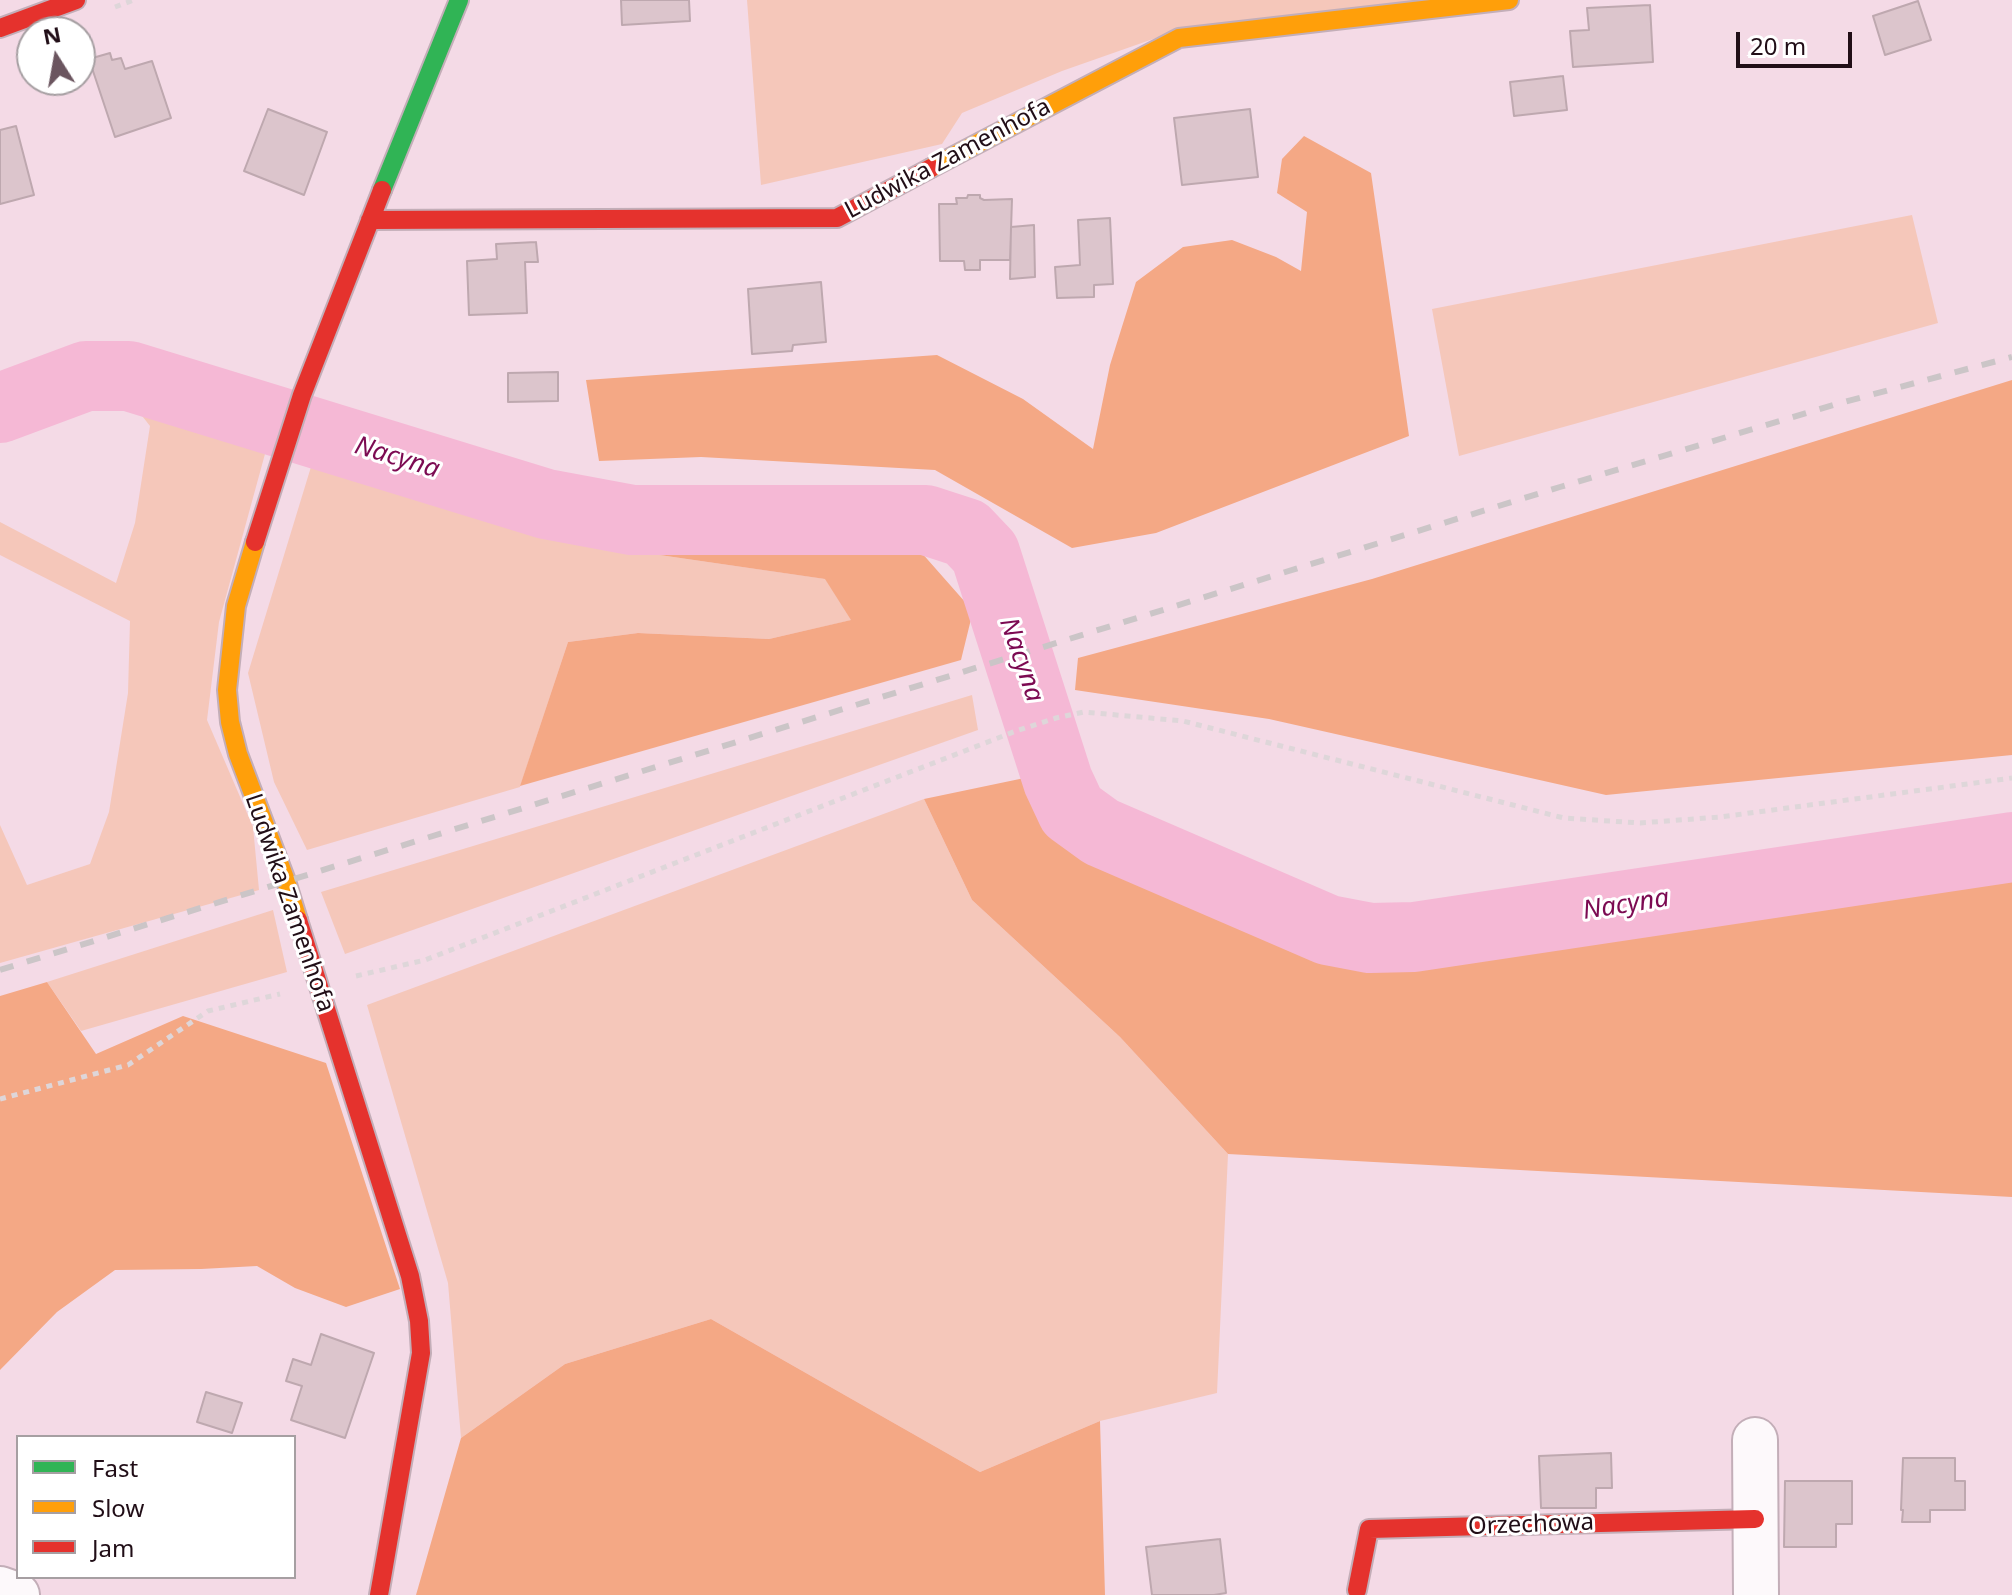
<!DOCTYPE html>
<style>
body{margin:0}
#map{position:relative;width:2012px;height:1595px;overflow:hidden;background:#f4dae6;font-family:"Noto Sans",sans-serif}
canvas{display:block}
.legend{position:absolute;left:16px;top:1435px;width:280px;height:144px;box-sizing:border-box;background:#fff;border:2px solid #a69fa2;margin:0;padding:10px 14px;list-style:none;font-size:24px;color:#210e17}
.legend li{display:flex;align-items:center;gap:16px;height:40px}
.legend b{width:40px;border:2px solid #a69fa2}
.north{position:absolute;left:16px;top:16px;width:80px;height:80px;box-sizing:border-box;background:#fff;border:2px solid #a69fa2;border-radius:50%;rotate:349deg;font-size:22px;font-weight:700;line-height:32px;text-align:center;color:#210e17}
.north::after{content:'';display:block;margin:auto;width:28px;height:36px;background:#6b555f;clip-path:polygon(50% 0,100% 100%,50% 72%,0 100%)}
.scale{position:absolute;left:1736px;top:32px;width:116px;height:36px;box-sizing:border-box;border:4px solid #210e17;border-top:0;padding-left:10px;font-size:24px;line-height:28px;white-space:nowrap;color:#210e17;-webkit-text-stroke:6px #fff;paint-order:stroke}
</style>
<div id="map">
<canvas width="2012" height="1595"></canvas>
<ul class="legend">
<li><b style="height:10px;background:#30b455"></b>Fast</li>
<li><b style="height:10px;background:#ff9f0a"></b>Slow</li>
<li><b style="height:10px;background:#e5322d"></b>Jam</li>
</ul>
<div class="north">N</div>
<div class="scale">20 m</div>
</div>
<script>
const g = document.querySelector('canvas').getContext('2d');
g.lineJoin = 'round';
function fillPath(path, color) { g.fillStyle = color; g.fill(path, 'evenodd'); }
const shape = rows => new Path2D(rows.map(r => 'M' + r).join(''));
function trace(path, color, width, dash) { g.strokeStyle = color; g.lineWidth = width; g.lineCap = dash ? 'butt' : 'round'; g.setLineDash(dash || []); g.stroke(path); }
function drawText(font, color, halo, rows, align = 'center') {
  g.font = font + ' "Noto Sans",sans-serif'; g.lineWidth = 6; g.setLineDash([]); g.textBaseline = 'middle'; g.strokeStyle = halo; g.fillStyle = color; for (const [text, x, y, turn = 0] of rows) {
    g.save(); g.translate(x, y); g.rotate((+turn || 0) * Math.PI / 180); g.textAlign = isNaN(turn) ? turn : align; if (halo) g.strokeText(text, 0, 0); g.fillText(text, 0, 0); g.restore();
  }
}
fillPath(shape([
 [747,0,1476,0,1173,32,1062,71,962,113,942,144,761,185],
 [1912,215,1938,323,1459,456,1432,309],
 [97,382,122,403,92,400,0,432,0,415,42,399],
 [110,383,215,413,271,432,219,622,207,720,253,827,259,890,0,963,0,825,27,885,90,864,109,812,128,693,130,621,0,555,0,522,116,583,135,523,150,426,132,403],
 [314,457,415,496,590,545,826,579,852,620,769,639,638,633,568,642,520,787,307,850,274,782,248,673],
 [972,695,978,730,345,954,321,892],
 [924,799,972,900,1120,1037,1228,1154,1217,1393,1100,1421,980,1472,711,1319,565,1364,461,1438,448,1283,367,1005],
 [273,910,287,972,81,1031,47,982]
]), '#f5c7ba');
fillPath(shape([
 [1304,136,1371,173,1409,436,1156,533,1072,548,935,470,701,457,599,461,586,380,937,355,1023,399,1093,449,1110,365,1136,282,1183,247,1232,240,1276,257,1301,271,1307,212,1277,193,1282,159],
 [2012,380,2012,755,1606,795,1269,719,1075,690,1078,658,1372,579],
 [720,536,913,543,973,611,961,660,520,786,568,642,638,633,769,639,851,620,825,579,625,550,630,539],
 [1034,776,1062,831,1137,867,1320,945,1401,953,2012,860,2012,1197,1228,1154,1120,1037,972,900,924,799],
 [47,982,96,1054,183,1016,326,1063,400,1289,346,1307,295,1288,257,1266,201,1269,115,1270,57,1312,0,1370,0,996],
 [711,1319,980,1472,1100,1421,1105,1595,416,1595,461,1438,565,1364]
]), '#f4a885');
trace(shape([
 [0,408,86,376,129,376,546,504,632,520,926,520,966,533,985,553,1058,781,1072,811,1101,832,1328,930,1370,938,1414,937,2012,847]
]), '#f5b8d5', 70);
const building = shape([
 [621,0,689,0,690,21,622,25,621,0],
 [1918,1,1931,40,1885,55,1873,16,1918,1],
 [1650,5,1653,62,1573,67,1570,31,1589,30,1587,8,1650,5],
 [110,53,112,60,121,58,125,69,152,61,171,118,115,137,89,59,110,53],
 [1563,76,1567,110,1514,116,1510,82,1563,76],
 [268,109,327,132,304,195,244,171,268,109],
 [1250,109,1258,177,1182,185,1174,118,1250,109],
 [16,126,34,195,0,204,0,130,16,126],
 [968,195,980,195,980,198,984,200,1012,199,1010,260,980,260,980,270,965,270,964,261,940,261,939,204,957,204,956,198,967,198,968,195],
 [1110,218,1113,284,1094,285,1094,297,1057,298,1055,267,1080,265,1078,220,1110,218],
 [1034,225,1035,277,1010,279,1011,227,1034,225],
 [536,242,538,262,525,262,527,313,469,315,467,261,497,259,496,244,536,242],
 [821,282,826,342,793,345,792,351,752,354,748,289,821,282],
 [558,372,558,401,508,402,508,373,558,372],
 [321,1334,374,1353,345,1438,291,1420,302,1386,286,1381,293,1359,311,1365,321,1334],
 [206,1392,242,1403,232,1433,197,1422,206,1392],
 [1611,1453,1612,1488,1596,1488,1596,1508,1541,1508,1539,1456,1611,1453],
 [1903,1458,1955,1458,1955,1481,1965,1481,1965,1510,1930,1510,1930,1522,1902,1522,1903,1510,1901,1510,1903,1458],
 [1785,1481,1852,1481,1852,1524,1836,1524,1836,1547,1784,1547,1785,1481],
 [1220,1539,1226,1593,1214,1595,1152,1595,1146,1547,1220,1539]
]);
fillPath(building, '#dcc5cc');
trace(building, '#bea8af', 2);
const street = shape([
 [1755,1440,1756,1595],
 [0,1589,17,1595]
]);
const fast = shape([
 [382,190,459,0]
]);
const slow = shape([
 [931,168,1179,38,1509,0],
 [255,542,236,606,227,690,230,722,238,754,286,881,298,920]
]);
const jam = shape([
 [0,28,76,0],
 [370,220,837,218,931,168],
 [255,542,302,395,382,190],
 [298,920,410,1276,419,1321,421,1353,379,1595],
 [1357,1590,1369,1529,1755,1519]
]);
trace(street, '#c3aeb8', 48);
trace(fast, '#c3aeb8', 22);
trace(slow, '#c3aeb8', 22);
trace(jam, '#c3aeb8', 22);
trace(shape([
 [115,7,134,0],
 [356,976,425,960,1016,731,1056,718,1084,712,1183,721,1564,818,1640,823,1720,817,2012,778],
 [0,1099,128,1065,208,1011,280,994]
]), '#ded6d9', 5, [6, 6]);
trace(street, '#fdf9fb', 44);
trace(fast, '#30b455', 18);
trace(slow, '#ff9f0a', 18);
trace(jam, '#e5322d', 18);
trace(shape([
 [0,970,1560,487,1833,405,2012,357]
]), '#cbc5c7', 6, [14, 14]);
drawText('24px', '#210e17', '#fff', [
 ["Ludwika Zamenhofa",948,159,-28],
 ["Ludwika Zamenhofa",289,903,71],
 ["Orzechowa",1531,1525,-2]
]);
drawText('italic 26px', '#7c0a52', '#fff', [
 ["Nacyna",397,458,17],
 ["Nacyna",1021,660,71],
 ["Nacyna",1626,905,-9]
]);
</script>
